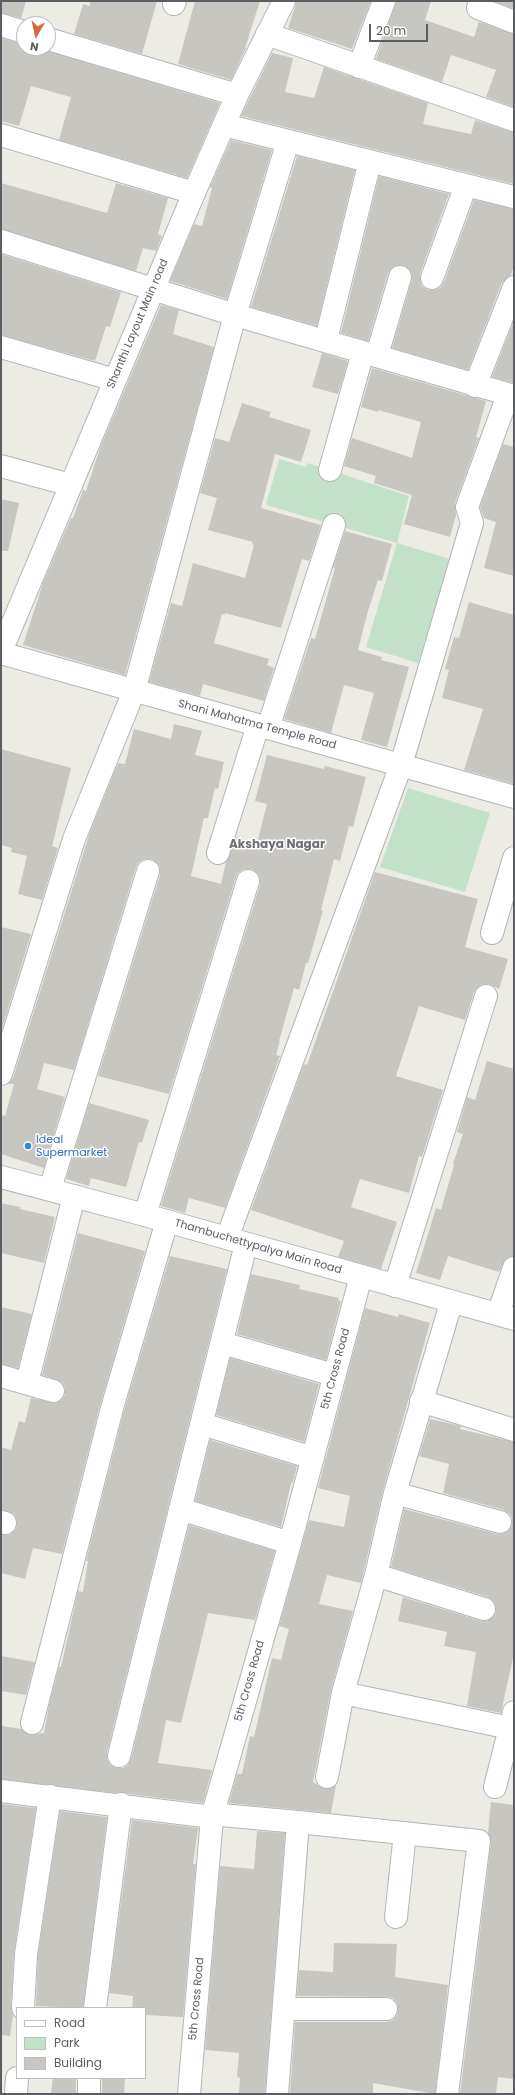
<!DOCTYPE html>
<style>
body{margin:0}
#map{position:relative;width:515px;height:2095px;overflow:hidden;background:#ecece4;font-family:Poppins,sans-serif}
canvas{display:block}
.frame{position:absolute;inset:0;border:2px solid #5c5d62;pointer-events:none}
.legend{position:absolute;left:16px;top:2007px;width:130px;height:72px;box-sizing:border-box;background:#fff;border:1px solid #bebec0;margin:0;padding:5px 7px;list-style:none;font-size:12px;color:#5c5d62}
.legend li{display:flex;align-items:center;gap:8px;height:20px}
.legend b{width:20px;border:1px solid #bebec0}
.north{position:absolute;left:16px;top:16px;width:40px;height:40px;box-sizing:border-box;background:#fff;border:1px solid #bebec0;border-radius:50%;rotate:189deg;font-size:11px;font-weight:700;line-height:16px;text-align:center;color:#5c5d62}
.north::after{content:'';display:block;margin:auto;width:14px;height:18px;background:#d26a44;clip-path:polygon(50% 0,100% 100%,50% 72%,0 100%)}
.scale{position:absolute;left:369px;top:24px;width:59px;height:18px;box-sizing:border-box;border:2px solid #5c5d62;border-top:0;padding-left:5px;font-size:12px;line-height:14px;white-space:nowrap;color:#5c5d62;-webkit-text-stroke:3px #fff;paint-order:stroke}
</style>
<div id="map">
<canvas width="515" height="2095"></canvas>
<div class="frame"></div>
<ul class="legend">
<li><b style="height:5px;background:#fff"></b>Road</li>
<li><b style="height:11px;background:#c3e1c9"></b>Park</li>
<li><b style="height:11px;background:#c8c6c0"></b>Building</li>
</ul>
<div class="north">N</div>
<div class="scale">20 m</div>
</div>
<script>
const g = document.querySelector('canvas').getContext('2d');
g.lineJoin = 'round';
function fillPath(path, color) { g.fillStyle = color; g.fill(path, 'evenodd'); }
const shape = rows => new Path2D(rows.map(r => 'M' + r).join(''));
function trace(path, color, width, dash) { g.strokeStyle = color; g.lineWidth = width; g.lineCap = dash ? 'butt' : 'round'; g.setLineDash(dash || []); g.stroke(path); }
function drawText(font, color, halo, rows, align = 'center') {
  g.font = font + ' Poppins,sans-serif'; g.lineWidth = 3; g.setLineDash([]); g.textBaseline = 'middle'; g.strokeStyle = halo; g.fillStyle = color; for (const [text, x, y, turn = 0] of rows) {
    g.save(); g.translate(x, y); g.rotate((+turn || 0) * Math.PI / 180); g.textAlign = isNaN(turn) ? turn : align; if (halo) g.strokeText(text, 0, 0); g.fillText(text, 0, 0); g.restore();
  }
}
fillPath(shape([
 [279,459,306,467,308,463,409,496,397,543,450,559,418,663,366,647,397,543,266,505],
 [408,788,490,813,465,892,380,867]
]), '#c3e1c9');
fillPath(shape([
 [1,1,26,1,21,18,1,13],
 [90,1,157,1,142,54,74,34,83,4,90,6],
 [195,1,260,1,245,48,246,48,231,80,178,64],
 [297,1,371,1,352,49,288,28],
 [396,1,431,1,425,20,474,37,479,22,514,34,514,107,486,97,496,70,451,55,442,82,376,59],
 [494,1,514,1,514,9],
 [1,38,24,44,24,48,39,48,220,103,187,178,59,140,71,97,31,86,19,126,1,121],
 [272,53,293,58,285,92,314,98,324,67,428,103,423,124,471,134,475,120,514,132,514,184,241,116],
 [231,140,272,150,227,299,170,281,194,224,202,226,212,188,210,187],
 [297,156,355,170,317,326,251,307],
 [379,176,449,194,420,274,420,281,422,286,428,290,435,290,440,288,444,282,474,200,514,209,514,265,511,275,502,282,468,370,392,348,412,280,412,274,409,269,403,265,397,265,392,268,388,273,368,341,341,333],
 [1,183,107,213,116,183,168,198,158,234,162,236,156,251,143,248,136,271,1,229],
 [1,254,121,292,110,327,106,326,95,361,1,335],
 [161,305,179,310,173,334,214,347,125,675,23,645,43,583,71,518,73,518,83,490,86,491,100,448],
 [513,323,514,323,514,383,492,377],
 [322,353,348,361,338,394,312,387],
 [372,368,486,401,476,437,479,438,455,503,456,515,450,537,404,524,412,495,374,483,376,476,344,466,352,438,412,458,421,422,378,410,378,412,361,407],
 [242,403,271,412,269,417,311,430,301,462,275,454,261,508,321,525,309,561,302,559,281,628,225,613,225,615,222,614,214,643,269,659,267,665,274,668,264,701,203,684,200,696,149,682,171,603,182,606,193,563,245,578,254,545,252,544,253,542,208,530,217,498,200,493,215,438,229,442],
 [503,444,514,447,514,576,484,568,496,522,484,518,480,507],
 [1,499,19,503,8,551,1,551],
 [345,531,392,544,382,581,378,580,368,611,358,650,382,657,381,660,409,667,387,747,361,740,374,693,344,685,331,733,284,719,311,638,315,639,335,568,333,567],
 [469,602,514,615,514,784,464,770,483,709,442,698,449,670,445,669,454,637,459,638],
 [174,724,202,731,195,755,224,762,218,789,215,788,208,818,204,818,191,876,221,884,226,862,236,837,257,843,267,804,255,801,267,755,324,769,325,766,366,777,353,827,349,826,340,861,334,859,321,910,323,911,308,963,306,963,299,990,294,988,279,1041,280,1041,276,1055,280,1056,225,1208,189,1198,185,1213,161,1206,260,885,260,878,257,873,252,869,245,869,239,872,236,877,169,1094,98,1076,160,875,160,868,157,863,152,859,145,859,139,862,136,867,74,1070,44,1063,37,1089,65,1097,44,1168,1,1154,1,1115,5,1116,14,1084,8,1084,13,1078,90,832,118,763,125,764,134,729,171,739],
 [1,749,71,768,52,846,58,848,42,900,18,894,27,856,11,852,12,848,1,845],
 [375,872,478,899,465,947,508,959,499,989,489,984,482,984,478,987,474,992,465,1020,419,1006,396,1076,443,1090,422,1157,419,1156,409,1193,360,1179,351,1207,397,1222,381,1269,338,1257,344,1241,251,1210,304,1064,307,1065],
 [1,927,31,934,1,1032],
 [487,1061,514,1069,514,1256,506,1259,499,1272,448,1256,440,1280,416,1273,436,1208,441,1210,454,1165,453,1164,463,1134,457,1132,467,1097,475,1100],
 [89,1103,149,1120,142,1143,139,1142,126,1187,91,1178,89,1186,66,1179],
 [1,1203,20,1207,20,1209,55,1217,44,1263,1,1253],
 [78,1233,145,1251,100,1405,62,1554,33,1548,25,1579,1,1573,1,1535,9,1535,14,1531,17,1526,17,1520,14,1514,1,1510,1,1447,11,1450,19,1421,25,1423,31,1398,56,1403,61,1400,65,1395,65,1388,62,1382,42,1375],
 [170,1256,227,1269,107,1753,107,1759,110,1765,116,1768,123,1768,128,1765,131,1759,189,1525,275,1551,255,1620,208,1613,181,1723,166,1720,158,1763,212,1770,203,1803,129,1794,122,1792,116,1793,1,1779,1,1726,22,1729,29,1735,44,1733,49,1705,59,1667,61,1667,78,1591,83,1592,88,1561,86,1561,124,1411],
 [251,1274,300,1285,299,1289,339,1298,338,1300,341,1301,326,1360,237,1334],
 [1,1307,32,1314,18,1368,1,1364],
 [365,1308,398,1317,399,1314,430,1323,383,1490,361,1583,327,1575,319,1604,353,1611,331,1690,313,1782,325,1789,336,1786,331,1813,229,1803,237,1774,242,1774,250,1736,254,1737,272,1658,281,1660,289,1629,279,1626,309,1520,344,1527,350,1496,318,1488],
 [230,1358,319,1384,304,1442,216,1415],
 [430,1419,461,1426,460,1429,514,1442,514,1653,501,1713,467,1706,476,1652,444,1646,447,1632,398,1621,403,1597,481,1621,486,1621,492,1618,496,1612,496,1607,493,1601,488,1597,391,1567,404,1509,497,1534,503,1534,508,1531,512,1525,512,1518,509,1513,504,1510,443,1493,449,1464,419,1456],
 [210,1440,297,1466,293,1482,291,1483,281,1527,195,1501],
 [1,1656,35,1662,26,1695,1,1691],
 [491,1802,514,1805,514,2079,498,2077,496,2094,460,2094,491,1843,488,1833],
 [1,1804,36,1808,14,1952,11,2007,13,2015,10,2036,1,2035],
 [60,1811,107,1817,83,2008,36,2006,38,1955],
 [132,1820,198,1828,193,1864,196,1864,183,2017,145,2015,145,2008,132,2008,133,1996,109,1993],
 [257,1831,285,1833,265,2094,239,2094,240,2078,237,2077,239,2053,205,2050,220,1866,254,1869],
 [334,1943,397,1944,395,1977,448,1985,435,2094,373,2083,373,2094,290,2094,295,2022,386,2022,393,2020,397,2015,398,2009,397,2003,393,1998,386,1997,297,1996,299,1970,333,1972],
 [53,2078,76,2078,76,2094,51,2094],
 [102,2078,125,2078,124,2094,102,2094]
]), '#c8c6c0');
const street = shape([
 [480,1,478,8,514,22],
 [174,4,175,1],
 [1,25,24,32],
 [267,34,514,120],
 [48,39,237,95],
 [359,67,384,1],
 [224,125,514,197],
 [1,135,194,193],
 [1,241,235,315,514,396],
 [432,278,466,185],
 [326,340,370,161],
 [1,347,115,380],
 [377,355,400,277],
 [475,386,514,287],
 [1,466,71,485],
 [330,470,363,352],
 [1,653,514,797],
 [268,728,334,525],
 [218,853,258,725],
 [492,933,514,858],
 [1,1074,74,839,134,691,235,315,288,141],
 [50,1189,148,871],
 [145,1215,248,881],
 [227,1238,401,765,472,523,467,507,508,395],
 [395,1286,486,996],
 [498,1314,514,1268],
 [222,1343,334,1375],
 [1,1376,53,1391],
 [27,1383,74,1196],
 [421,1401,514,1430],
 [202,1424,313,1458],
 [395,1493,500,1522],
 [180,1509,290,1543],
 [1,1522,5,1523],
 [376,1575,484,1609],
 [343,1693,510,1728],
 [32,1723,112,1408,167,1221],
 [119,1756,246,1244],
 [327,1777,343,1693,376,1575,395,1493,451,1303],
 [495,1787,514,1712],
 [1,1791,212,1817,221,1815,298,1822,479,1841,447,2094],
 [396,1917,405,1833],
 [23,2008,26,1954,50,1796],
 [95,2008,121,1804],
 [284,2009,386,2009],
 [16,2094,17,2078],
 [89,2094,89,2078],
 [189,2094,212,1817,290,1543,361,1276],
 [277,2094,298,1822]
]);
const secondary = shape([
 [1,651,194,193,237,95,284,1],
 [1,1177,145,1215,514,1319]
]);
trace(street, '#b4b5b9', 24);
trace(secondary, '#b5b6bc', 24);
trace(street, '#fff', 22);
trace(secondary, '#fff', 22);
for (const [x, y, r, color] of [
 [28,1146,4,"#3f7fe0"]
]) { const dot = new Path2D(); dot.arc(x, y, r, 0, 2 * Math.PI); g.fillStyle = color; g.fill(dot); trace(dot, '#fff', 1.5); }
drawText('11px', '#5c5d62', '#fff', [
 ["Shanthi Layout Main road",138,324,-67],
 ["Shani Mahatma Temple Road",257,725,15],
 ["Thambuchettypalya Main Road",258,1247,16],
 ["5th Cross Road",336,1369,-75],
 ["5th Cross Road",250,1681,-74],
 ["5th Cross Road",197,1999,-85]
]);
drawText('11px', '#366cbe', '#fff', [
 ["Ideal",36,1140],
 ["Supermarket",36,1153]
], 'left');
drawText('bold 12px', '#6d6f74', '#fff', [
 ["Akshaya Nagar",277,845]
]);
</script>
